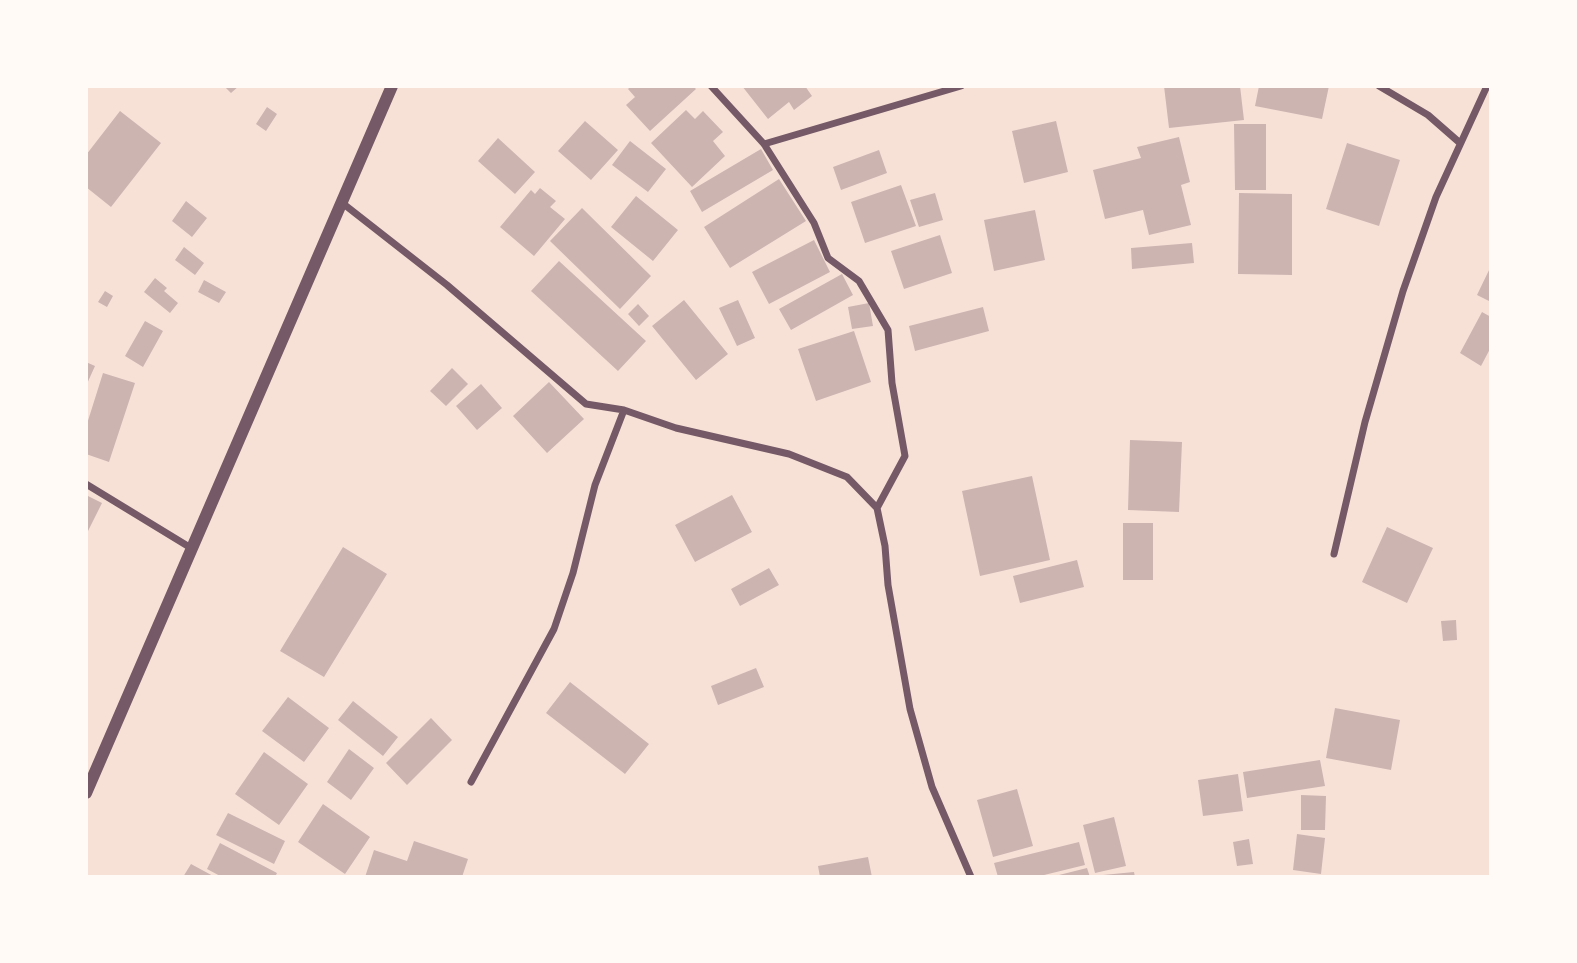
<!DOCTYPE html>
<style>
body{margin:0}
#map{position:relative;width:1577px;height:963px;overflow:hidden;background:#f7e1d7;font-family:"Archivo Narrow",sans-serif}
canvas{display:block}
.frame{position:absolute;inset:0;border:88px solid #fffaf5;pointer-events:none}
</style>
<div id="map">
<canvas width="1577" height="963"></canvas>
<div class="frame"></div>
</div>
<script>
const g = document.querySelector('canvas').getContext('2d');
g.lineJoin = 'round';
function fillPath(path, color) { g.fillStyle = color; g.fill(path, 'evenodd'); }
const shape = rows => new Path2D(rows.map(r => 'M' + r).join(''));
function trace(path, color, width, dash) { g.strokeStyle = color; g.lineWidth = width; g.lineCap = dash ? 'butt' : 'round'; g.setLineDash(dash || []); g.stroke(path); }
fillPath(shape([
 [224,86,239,86,231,93],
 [631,86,693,86,696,89,650,131,626,105,635,97,628,89],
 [742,86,805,86,812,96,794,110,789,102,768,119],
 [1164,86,1240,86,1244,120,1169,128],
 [1259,86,1329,86,1322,119,1255,106],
 [267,107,277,114,266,131,256,124],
 [686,110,695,119,703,111,723,132,713,141,725,156,692,187,651,143],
 [120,111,161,143,111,207,86,187,86,155],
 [585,121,618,150,591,180,558,151],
 [1056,121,1068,172,1024,183,1012,131],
 [1234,124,1266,124,1266,190,1235,190],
 [1179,137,1190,182,1181,185,1191,225,1149,235,1143,210,1105,219,1093,170,1141,158,1137,147],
 [498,138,535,172,515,194,478,161],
 [630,141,666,169,648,192,612,165],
 [1347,143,1400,160,1379,226,1326,209],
 [761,149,773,170,702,212,690,191],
 [879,150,887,173,841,190,833,167],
 [779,179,806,221,730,268,704,227],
 [901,185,916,226,865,243,851,202],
 [540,188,556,201,550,207,565,219,534,256,500,227,531,190,535,194],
 [935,193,943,220,919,227,910,200],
 [1239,193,1292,194,1292,275,1238,274],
 [636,196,678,230,653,261,611,227],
 [186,201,207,218,192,237,172,221],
 [582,208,651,276,620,309,550,241],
 [1035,210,1045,260,994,271,984,220],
 [940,235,952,273,904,289,891,251],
 [814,240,830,272,769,304,752,272],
 [1192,243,1194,263,1132,269,1131,248],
 [184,247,204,263,195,275,175,260],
 [559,261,646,341,618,371,531,291],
 [1491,266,1491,302,1477,295],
 [842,274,853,295,791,330,779,309],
 [155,278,167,288,164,291,178,303,170,313,144,292],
 [204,280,226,292,219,303,198,292],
 [105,291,113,296,107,307,98,302],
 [684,300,728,354,696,380,652,326],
 [738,300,755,338,737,346,719,308],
 [869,303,873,326,852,329,848,307],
 [638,304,649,316,639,326,628,314],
 [983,307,989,331,915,351,909,326],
 [1482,312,1491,317,1491,347,1481,366,1460,353],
 [145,321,163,331,143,367,125,356],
 [854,331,871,382,816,401,798,349],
 [86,362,95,366,86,386],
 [452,368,468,384,446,406,430,391],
 [103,373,135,383,109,462,86,454,86,427],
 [549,382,584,419,547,453,513,416],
 [481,384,502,408,477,430,456,406],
 [1130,440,1182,442,1179,512,1128,510],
 [1032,476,1050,560,980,576,962,491],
 [86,495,102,503,86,535],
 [732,495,752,532,695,562,675,525],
 [1123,523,1153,523,1153,580,1123,580],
 [1387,527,1433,548,1407,603,1362,582],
 [343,547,387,574,324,677,280,651],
 [1077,560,1084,587,1020,603,1013,576],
 [769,568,779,585,740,606,731,589],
 [1456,620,1457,640,1443,641,1441,621],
 [756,668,764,687,718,705,711,686],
 [570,682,649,744,625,774,546,713],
 [288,697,329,728,304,762,262,731],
 [353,701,398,737,383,756,338,720],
 [1335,708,1400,720,1391,770,1326,758],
 [431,718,452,740,407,785,386,763],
 [349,749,374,768,351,800,327,782],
 [264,752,308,784,279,825,235,794],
 [1320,760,1325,786,1247,798,1243,772],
 [1238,774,1243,811,1203,816,1198,780],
 [1017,789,1033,846,993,857,977,800],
 [1301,795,1326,796,1325,830,1301,830],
 [323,804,370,837,345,874,298,842],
 [228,813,285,841,274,864,216,835],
 [1114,817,1126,866,1095,873,1083,825],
 [1297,834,1325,838,1321,874,1293,870],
 [1249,839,1253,864,1237,866,1233,842],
 [414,841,468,859,462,877,365,877,374,850,407,861],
 [1079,842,1085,865,1036,877,998,877,994,863],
 [220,843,277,873,275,877,222,877,207,869],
 [868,857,872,877,820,877,818,866],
 [191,864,215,877,183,877],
 [1087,868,1090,877,1055,877,1055,876],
 [1134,872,1135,877,1103,877,1103,875]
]), '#ccb4b1');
trace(shape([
 [711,86,764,144,814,223,828,258,859,281,888,330,892,383,905,456,877,508],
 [1379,86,1428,115,1460,143],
 [764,144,961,86],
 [341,202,447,285,586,404,624,410,676,428,789,454,847,477,877,508,885,546,888,585,910,709,932,787,971,877],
 [86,484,191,548],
 [1334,554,1365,422,1403,291,1436,197,1487,86],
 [471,782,554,629,573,573,595,485,624,410]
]), '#755966', 7);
trace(shape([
 [86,793,392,86]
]), '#755966', 12);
</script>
